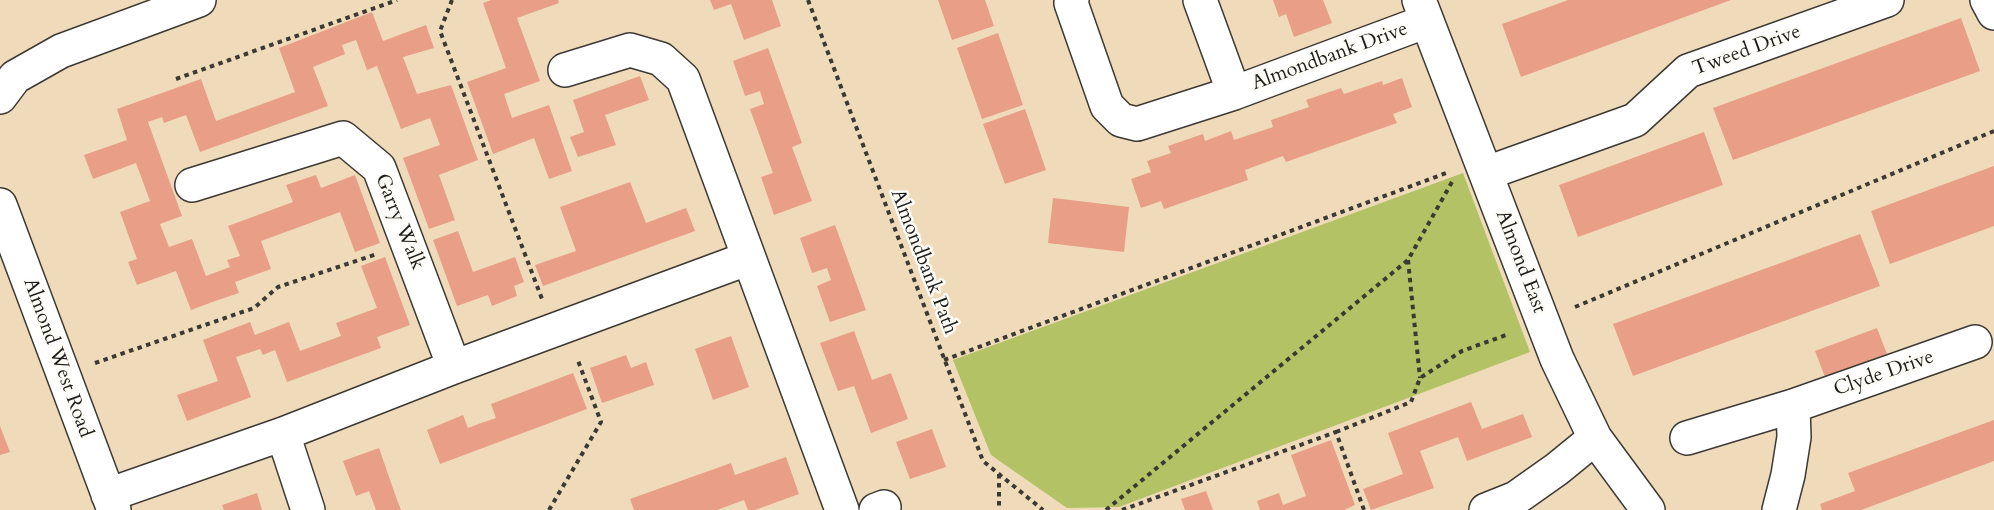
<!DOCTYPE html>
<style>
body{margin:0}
canvas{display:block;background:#efdbb9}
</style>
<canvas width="1994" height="510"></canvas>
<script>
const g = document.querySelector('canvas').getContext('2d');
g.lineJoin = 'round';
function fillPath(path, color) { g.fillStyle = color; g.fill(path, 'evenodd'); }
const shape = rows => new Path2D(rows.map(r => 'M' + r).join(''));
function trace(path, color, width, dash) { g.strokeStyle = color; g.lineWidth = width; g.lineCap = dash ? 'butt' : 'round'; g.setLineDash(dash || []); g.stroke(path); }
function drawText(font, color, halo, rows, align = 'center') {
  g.font = font + ' Cardo,serif'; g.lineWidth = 5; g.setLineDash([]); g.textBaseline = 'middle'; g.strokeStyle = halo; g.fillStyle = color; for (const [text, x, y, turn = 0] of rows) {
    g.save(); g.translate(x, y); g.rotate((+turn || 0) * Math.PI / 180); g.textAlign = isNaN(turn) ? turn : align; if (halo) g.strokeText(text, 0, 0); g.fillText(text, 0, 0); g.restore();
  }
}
fillPath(shape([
 [1463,173,1530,352,1119,507,1067,508,991,455,953,360]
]), '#b2c265');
fillPath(shape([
 [491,0,558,0,559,3,517,18,540,81,504,94,512,118,549,105,572,171,549,179,534,138,493,154,467,82,506,68,483,3],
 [710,0,772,0,781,26,744,40,731,4,714,10],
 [938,0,985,0,994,26,952,40],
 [1273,0,1323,0,1332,23,1294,37,1286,14,1279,17],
 [1568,0,1731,0,1521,77,1502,24],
 [372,12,383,41,426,25,434,48,403,57,417,94,451,85,478,160,439,175,455,220,429,229,403,158,440,145,430,118,401,129,377,66,367,70,356,40,342,45,345,54,313,67,328,106,200,152,186,115,164,123,162,117,148,122,182,216,160,224,169,247,192,239,206,276,230,267,227,260,240,256,228,226,293,202,286,185,316,175,321,188,355,175,380,243,355,252,340,212,261,241,271,269,235,282,239,293,215,301,191,310,176,271,137,285,128,262,137,259,120,212,150,201,136,163,93,179,84,155,127,140,117,109,201,79,216,121,295,92,279,48],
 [1961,18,1980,71,1733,160,1713,108],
 [998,33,1023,105,982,119,957,48],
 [768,48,802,143,792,147,812,201,774,215,761,177,773,173,750,109,764,104,760,91,745,96,733,61],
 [640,76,649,100,605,115,616,145,578,157,570,137,584,132,573,100],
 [1402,78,1412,107,1393,114,1397,123,1286,162,1283,156,1245,170,1248,180,1164,209,1161,201,1141,208,1131,179,1151,172,1147,161,1171,153,1168,146,1203,134,1205,141,1231,131,1234,140,1273,127,1271,120,1309,107,1306,100,1341,88,1344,94,1382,81,1383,85],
 [1025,109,1046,170,1005,184,983,124],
 [1704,132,1723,185,1578,237,1559,185],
 [1994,166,1994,226,1890,264,1871,211],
 [630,182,646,223,686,208,695,231,543,286,535,265,576,251,560,207],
 [1053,198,1129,207,1124,252,1048,243],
 [835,225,866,310,830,322,817,286,831,280,827,268,812,273,800,238],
 [458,231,473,272,515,257,524,282,514,286,517,296,492,306,488,295,457,306,433,240],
 [1860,234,1880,286,1633,376,1613,324],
 [385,257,410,325,377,337,381,348,287,382,275,350,263,355,260,349,236,357,251,397,187,421,177,395,218,381,203,340,250,322,255,335,289,322,300,351,341,336,336,323,377,308,361,266],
 [1877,328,1887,354,1825,377,1815,351],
 [854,331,872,380,891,373,908,419,871,433,854,386,838,391,820,343],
 [731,336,749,387,713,400,695,349],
 [626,355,631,368,646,362,654,385,602,403,590,368],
 [573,373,587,409,440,464,427,430,463,415,468,428,481,423,496,418,491,404],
 [1471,402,1482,429,1523,414,1532,437,1467,461,1458,437,1420,451,1434,488,1371,510,1363,489,1403,474,1388,433],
 [1994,420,1994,461,1861,510,1822,510,1820,504,1855,491,1848,473],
 [0,426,10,452,0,455],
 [932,429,946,467,910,479,896,442],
 [1331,440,1355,505,1344,510,1260,510,1257,501,1279,493,1283,505,1306,496,1291,455],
 [379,448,396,497,401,510,376,510,369,491,356,496,343,461],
 [786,457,799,494,755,510,748,510,744,500,717,510,634,510,630,499,731,463,735,475],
 [1206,491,1213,510,1185,510,1181,499],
 [257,493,262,510,224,510,222,505]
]), '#e99e87');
const minor = shape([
 [1072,0,1071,3,1107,106,1121,120,1137,124,1234,93,1427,21],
 [1200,0,1234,93],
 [1419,0,1557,359,1595,438,1648,510],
 [1987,0,1994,13],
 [565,70,630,50,661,59,683,79,842,510],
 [0,97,15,77,61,51,199,0],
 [1487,173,1635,120,1688,71,1887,0],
 [192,185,343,138,379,168,454,367],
 [0,205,114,510],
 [283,434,308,510],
 [1687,438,1793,406,1975,342],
 [108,495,283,434,454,367,749,258],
 [876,510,884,507],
 [1486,510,1516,498,1557,469,1595,438],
 [1779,510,1788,475,1794,437,1793,406]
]);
trace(minor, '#3c3934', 36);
trace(shape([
 [452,0,440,31,542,299],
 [808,0,983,461,1043,510],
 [176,79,397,0],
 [1408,260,1420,378],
 [1575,307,1994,131],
 [944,360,1449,172],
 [95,363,254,308,278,287,377,254],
 [1336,432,1411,402,1420,378,1462,351,1506,335],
 [999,474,999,510],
 [549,510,601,422,577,358],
 [1106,510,1408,260,1452,182],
 [1122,510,1336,432,1364,510]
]), '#3c3934', 4, [4.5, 4.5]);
trace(minor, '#fff', 33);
drawText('20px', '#1c1c1c', '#fdfcf7', [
 ["Tweed Drive",1747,51,-20],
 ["Almondbank Drive",1330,57,-20],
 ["Garry Walk",399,222,68],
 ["Almondbank Path",923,262,69],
 ["Almond East",1520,262,69],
 ["Almond West Road",57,358,70],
 ["Clyde Drive",1884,374,-19]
]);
</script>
